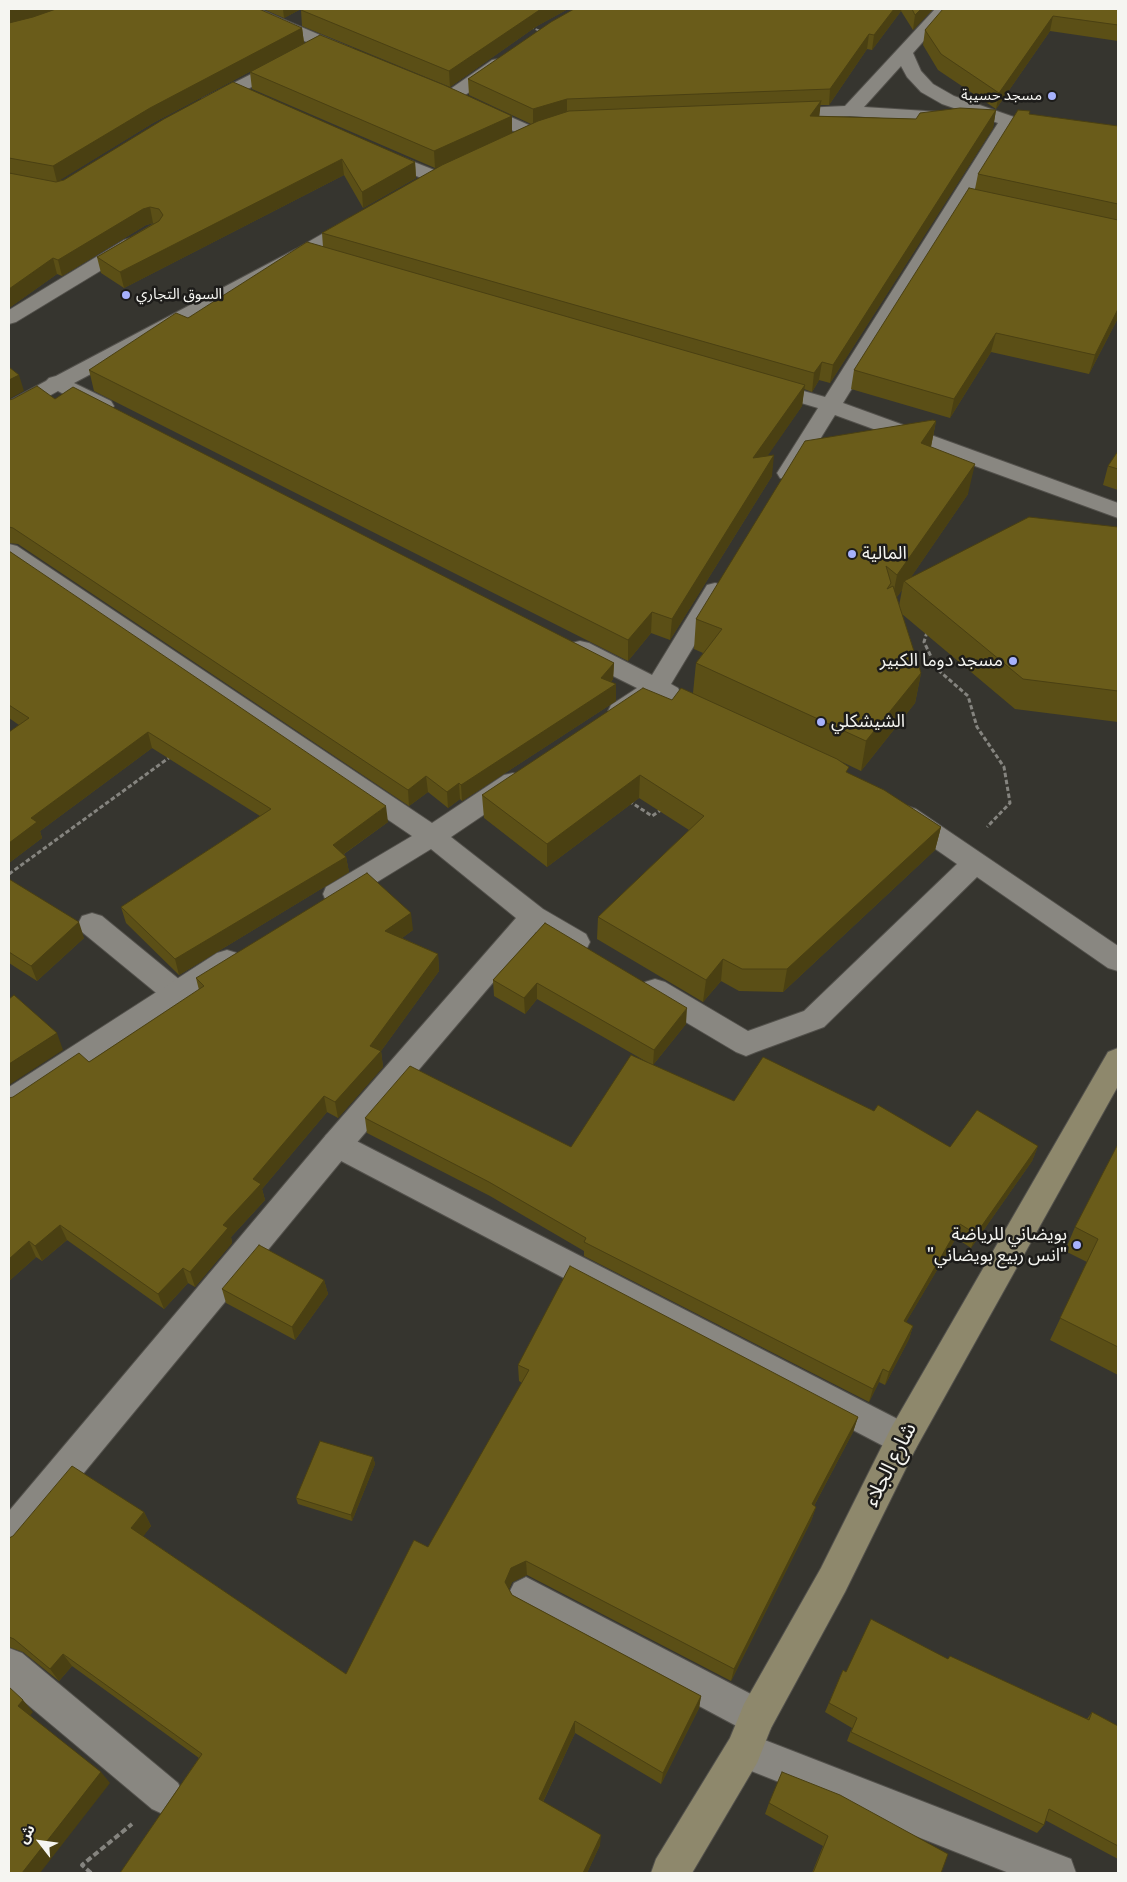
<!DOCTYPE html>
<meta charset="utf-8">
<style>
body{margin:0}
#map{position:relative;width:1127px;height:1882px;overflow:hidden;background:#36352f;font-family:Signika,"Noto Sans Arabic",sans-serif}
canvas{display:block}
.frame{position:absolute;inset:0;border:10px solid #f5f5f1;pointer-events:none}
.north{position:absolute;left:15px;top:1817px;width:50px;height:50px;-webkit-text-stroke:4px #1d1c1a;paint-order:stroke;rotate:300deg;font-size:14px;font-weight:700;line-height:20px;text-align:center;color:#f5f5f1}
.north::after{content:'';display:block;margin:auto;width:18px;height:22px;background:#f5f5f1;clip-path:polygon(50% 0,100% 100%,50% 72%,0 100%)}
</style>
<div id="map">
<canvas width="1127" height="1882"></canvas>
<div class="frame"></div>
<div class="north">ش</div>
</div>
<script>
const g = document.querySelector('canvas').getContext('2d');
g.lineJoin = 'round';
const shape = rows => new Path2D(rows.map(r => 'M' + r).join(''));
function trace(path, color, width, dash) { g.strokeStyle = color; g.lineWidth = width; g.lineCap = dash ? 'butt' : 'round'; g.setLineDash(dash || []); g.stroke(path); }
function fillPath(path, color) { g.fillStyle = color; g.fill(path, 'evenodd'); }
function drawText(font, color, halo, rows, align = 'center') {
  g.font = font + ' Signika,"Noto Sans Arabic",sans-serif'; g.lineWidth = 5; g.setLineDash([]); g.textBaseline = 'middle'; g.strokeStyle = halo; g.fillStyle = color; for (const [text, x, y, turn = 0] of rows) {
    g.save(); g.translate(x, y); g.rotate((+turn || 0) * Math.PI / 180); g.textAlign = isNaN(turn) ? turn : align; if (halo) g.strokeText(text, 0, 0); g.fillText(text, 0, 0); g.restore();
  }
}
const lane = shape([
 [381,149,442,173,444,177,442,181,435,183,428,181,375,158,372,154,375,150,381,149],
 [92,913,102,916,186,985,190,993,186,1001,176,1004,166,1001,82,932,78,924,82,916,92,913],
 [337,1131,915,1428,920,1439,915,1450,903,1455,891,1450,326,1153,322,1144,326,1135,337,1131],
 [526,1577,770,1704,775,1717,770,1730,757,1735,744,1730,514,1607,508,1595,514,1583,526,1577],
 [9,1648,22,1653,178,1783,184,1796,178,1809,165,1815,152,1809,9,1689,9,1648],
 [744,1732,1071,1859,1076,1873,1009,1873,731,1763,726,1750,731,1737,744,1732]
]);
const street = shape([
 [238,9,259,9,353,49,356,53,353,57,347,58,341,57,240,13,238,9],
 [935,9,952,9,913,53,921,71,933,84,954,96,1014,117,1017,121,843,403,1118,503,1118,518,835,415,796,478,788,480,780,478,777,473,818,408,761,391,758,387,761,383,768,381,825,397,998,123,942,104,921,92,907,77,901,66,864,107,957,113,963,114,966,118,963,122,957,123,850,116,782,119,776,118,773,114,776,110,782,109,845,106,935,9],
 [283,58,289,59,292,63,289,67,214,107,208,108,202,107,199,103,202,99,283,58],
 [498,59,504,60,507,64,504,68,458,100,452,101,446,100,443,96,446,92,492,60,498,59],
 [479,103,538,129,541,133,538,137,532,138,526,137,473,112,470,108,473,104,479,103],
 [355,217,362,219,365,223,362,227,310,257,74,383,111,401,114,406,111,411,103,412,95,411,58,391,17,414,9,415,9,401,46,381,49,378,56,376,296,249,348,219,355,217],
 [131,238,138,240,141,244,138,248,16,322,9,324,9,310,124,240,131,238],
 [9,544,17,546,432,823,504,775,513,773,522,775,526,782,522,789,451,837,543,909,586,934,590,942,586,950,576,953,566,950,536,932,348,1153,21,1549,9,1554,9,1511,326,1135,516,918,431,849,346,901,336,904,326,901,323,894,326,887,412,836,9,562,9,544],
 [715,583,723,585,727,591,671,684,678,688,681,694,678,700,669,703,658,699,629,717,620,720,611,717,608,711,611,705,637,688,571,655,568,649,571,643,580,641,589,643,652,675,707,585,715,583],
 [907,806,916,809,1118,946,1118,971,1108,968,977,877,824,1027,756,1052,746,1056,736,1052,645,998,641,990,645,982,655,979,665,982,748,1031,804,1011,957,864,898,823,894,816,898,809,907,806],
 [227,950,237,953,241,961,237,969,19,1111,9,1114,9,1087,217,953,227,950]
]);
const secondary = shape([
 [1118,1048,1118,1086,915,1450,845,1592,771,1728,757,1763,692,1873,651,1873,656,1859,730,1738,744,1704,821,1568,891,1428,1108,1052,1118,1048]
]);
trace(lane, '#52504b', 2);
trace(street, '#52504b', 2);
trace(secondary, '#52504b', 2);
trace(shape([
 [530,27,543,32]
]), '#85847f', 2, [4, 2]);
trace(shape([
 [927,632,924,642,937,669,968,696,977,727,1004,767,1010,803,987,827],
 [629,801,652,816,661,810],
 [9,874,170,757]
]), '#85847f', 3, [4.5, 2.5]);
trace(shape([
 [91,1873,82,1865,132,1824]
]), '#85847f', 4, [6, 3]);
fillPath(lane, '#898781');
fillPath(street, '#898781');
fillPath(secondary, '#8e886c');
fillPath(shape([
 [9,9,302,28,304,43,153,123,58,181,64,180,164,119,415,162,416,178,363,208,344,175,124,288,101,273,97,257,154,223,146,225,62,276,57,274,9,308],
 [263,9,301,9,284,18],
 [303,9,568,9,537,26,450,87,302,26,301,10],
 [574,9,933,9,913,30,901,11,872,50,867,49,829,105,820,105,819,116,916,119,996,110,993,128,830,383,819,380,812,392,804,389,802,406,767,456,772,476,670,640,651,633,628,661,94,391,89,370,323,247,322,233,464,155,435,168,252,89,250,72,512,116,512,133,531,124,469,95,468,79],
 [1118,9,1118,41,1050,31,996,109,938,70,923,45,925,30],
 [1030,111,1029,115,1118,126,1118,318,1089,374,991,352,950,418,851,389,854,370,975,189,978,174],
 [55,399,614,663,613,679,611,682,616,701,462,801,460,799,448,808,428,792,409,806,18,544,9,543,9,400],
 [936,421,931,447,968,494,911,577,1118,527,1118,722,1015,709,902,614,921,673,915,703,861,771,838,760,848,773,941,827,935,850,783,992,739,991,721,981,703,1002,597,939,598,917,689,830,639,798,547,867,484,818,482,795,672,700,693,693,696,663,703,653,694,649,696,619],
 [902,590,899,606,896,598],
 [1118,451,1118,490,1103,485,1108,466],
 [9,551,388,822,344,854,346,857,349,872,179,975,126,923,121,907,260,816,152,748,40,831,42,838,9,863,9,732,19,725,9,718],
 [9,879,84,938,37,981,9,963],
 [545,923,686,1024,653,1065,734,1101,874,1111,950,1147,1038,1146,1032,1161,971,1248,956,1238,906,1322,913,1326,909,1339,885,1385,879,1382,869,1402,584,1256,584,1251,490,1196,367,1133,365,1118,571,1147,647,1062,537,999,525,1014,494,996,493,980],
 [413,930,402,938,438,954,439,971,381,1051,383,1067,338,1118,327,1112,262,1189,265,1200,231,1237,232,1243,195,1287,188,1283,164,1309,67,1240,42,1261,36,1257,9,1281,13,1097,89,1062,199,990,196,978],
 [1118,1144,1118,1375,1050,1340,1087,1262,1065,1251,1075,1227],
 [324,1280,328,1294,295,1340,226,1303,222,1289],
 [518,1365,858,1417,853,1432,814,1506,816,1507,811,1521,731,1681,527,1575,512,1582,509,1589,512,1595,701,1696,699,1708,661,1784,575,1733,543,1802,600,1845,587,1873,120,1873,199,1758,72,1666,59,1681,23,1652,9,1647,9,1538,144,1512,151,1526,143,1536,346,1674,428,1547,522,1383,519,1381],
 [373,1457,375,1464,352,1521,298,1504,296,1498],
 [950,1656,1087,1719,1092,1712,1118,1726,1118,1859,1045,1820,1044,1825,1037,1833,847,1741,852,1728,825,1712,843,1670,846,1672,948,1659],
 [769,1803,941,1873,812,1873,823,1846,765,1814]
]), '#5b4f16');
fillPath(shape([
 [9,9,58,9,9,25],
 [283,9,301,9,284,18],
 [541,9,568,9,537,26,450,87,449,71],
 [894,9,902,9,901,11,872,50,874,35],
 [921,9,933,9,913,30,915,15],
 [1053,16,1050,31,996,109,999,93],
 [302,28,304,43,153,123,57,182,53,166,150,108],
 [869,34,867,49,829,105,830,89],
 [567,99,567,115,533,125,533,109],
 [821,101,819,119,810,116],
 [996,110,993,128,830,383,833,365],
 [512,116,512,133,435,168,434,151],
 [342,159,344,175,124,288,120,272],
 [415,162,416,178,363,208,362,192],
 [150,207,153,223,146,225,62,276,58,260,143,209],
 [53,258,57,274,9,308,9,289],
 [1118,309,1118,318,1089,374,1095,355],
 [996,333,991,352,950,418,954,399],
 [822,362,819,380,812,392,814,373],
 [19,375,24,391,9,399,9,380],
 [805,385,802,406,751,480,753,458],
 [936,421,930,451,921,443],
 [774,455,772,476,670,640,672,619],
 [975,464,968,494,907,583,904,581,902,590,891,605,897,575],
 [652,612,651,633,628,661,628,640],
 [614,663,613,679,601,694,601,678],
 [921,673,915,703,861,771,866,741],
 [616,684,616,701,462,801,461,785],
 [148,732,152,748,40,831,42,838,9,863,9,843,31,818],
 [640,775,639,798,547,867,547,844],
 [426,776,428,792,409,806,408,790],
 [459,783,460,799,448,808,447,792],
 [386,806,388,822,335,860,333,845],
 [941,827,935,850,783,992,787,969],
 [346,857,349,872,179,975,175,959],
 [411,913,413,930,388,948,385,931],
 [79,922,84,938,37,981,31,966],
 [438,954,439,971,381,1051,383,1067,338,1118,335,1102,370,1046],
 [723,959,721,981,703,1002,706,980],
 [537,983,537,999,525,1014,524,998],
 [687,1008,686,1024,653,1065,654,1050],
 [57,1033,63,1050,9,1085,9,1064],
 [324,1096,327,1112,262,1189,265,1200,231,1237,232,1243,195,1287,190,1272,253,1179],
 [1038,1146,1032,1161,971,1248,976,1234],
 [960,1224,956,1238,899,1334,904,1321],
 [60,1225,67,1240,42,1261,35,1246],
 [29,1241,36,1257,9,1281,9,1259],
 [183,1268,188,1283,164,1309,158,1294],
 [324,1280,328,1294,295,1340,292,1327],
 [913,1326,909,1339,885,1385,889,1372],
 [883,1369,879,1382,869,1402,873,1389],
 [858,1417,853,1432,807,1519,812,1504],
 [373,1457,375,1464,352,1521,351,1515],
 [816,1507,811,1521,731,1681,734,1669],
 [144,1512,151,1526,139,1542,131,1528],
 [526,1561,527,1575,512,1582,506,1596,505,1582,511,1568],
 [63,1654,72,1666,59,1681,50,1669],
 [701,1696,699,1708,661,1784,663,1773],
 [23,1700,33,1712,28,1718,18,1706],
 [575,1721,575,1733,539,1810,539,1799],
 [101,1772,110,1783,40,1873,22,1873],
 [601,1835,600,1845,587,1873,583,1873]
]), '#4a4012');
const building = shape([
 [56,9,259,9,302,28,150,108,53,166,9,158,9,23,33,17,56,9],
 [303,9,541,9,449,71,301,10,303,9],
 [574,9,894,9,874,35,869,34,830,89,567,99,533,109,468,79,551,22,574,9],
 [912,9,921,9,915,15,912,9],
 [943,9,1118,9,1118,25,1053,16,999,93,941,54,925,30,943,9],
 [320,35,444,85,512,116,434,151,250,72,320,35],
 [233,82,415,162,362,192,342,159,120,272,97,257,159,221,163,215,159,209,150,207,143,209,58,260,53,258,9,289,9,173,56,182,64,180,164,119,233,82],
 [821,101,810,116,916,119,920,113,960,108,996,110,833,365,822,362,814,373,322,233,442,165,538,121,569,111,821,101],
 [1018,110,1030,111,1029,114,1118,126,1118,204,978,174,1018,110],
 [969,188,1118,220,1118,309,1095,355,996,333,954,399,854,370,969,188],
 [307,242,805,385,753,458,774,455,672,619,652,612,628,640,89,370,176,313,188,318,307,242],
 [9,367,19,375,9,380,9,367],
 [37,386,55,399,73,387,614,663,601,678,616,684,461,785,459,783,447,792,426,776,408,790,13,528,9,527,9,400,13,399,37,386],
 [933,420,936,421,921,443,975,464,897,575,886,566,891,583,887,589,893,586,921,673,866,741,696,663,722,629,696,619,805,441,933,420],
 [1118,451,1118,469,1108,466,1118,451],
 [1029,517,1118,527,1118,691,1023,679,904,581,1029,517],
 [9,551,386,806,333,845,346,857,175,959,121,907,271,809,148,732,31,818,37,822,9,843,9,732,29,718,9,705,9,551],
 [643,688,672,700,681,688,837,759,849,767,846,772,884,790,941,827,787,969,742,969,723,959,706,980,598,917,704,816,640,775,547,844,482,795,643,688],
 [367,873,411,913,385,931,438,954,370,1046,381,1051,335,1102,324,1096,253,1179,261,1184,223,1225,228,1228,190,1272,183,1268,158,1294,60,1225,35,1246,29,1241,9,1259,9,1098,13,1097,79,1053,89,1062,204,986,196,978,367,873],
 [9,879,79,922,31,966,9,952,9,879],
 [545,923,687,1008,654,1050,537,983,524,998,493,980,545,923],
 [14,995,57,1033,9,1064,9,999,14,995],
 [631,1055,734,1101,763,1057,874,1111,878,1105,950,1147,977,1110,1038,1146,976,1234,960,1224,904,1321,913,1326,889,1372,883,1369,873,1389,584,1242,586,1238,489,1182,365,1118,410,1066,571,1147,631,1055],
 [1118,1144,1118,1347,1060,1318,1098,1239,1075,1227,1118,1144],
 [259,1245,324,1280,292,1327,222,1289,259,1245],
 [570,1266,858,1417,812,1504,816,1507,734,1669,526,1561,511,1568,505,1582,512,1595,701,1696,663,1773,575,1721,539,1799,601,1835,583,1873,120,1873,202,1754,63,1654,50,1669,14,1639,9,1637,9,1538,13,1536,72,1466,144,1512,131,1528,346,1674,414,1540,428,1547,529,1370,518,1365,570,1266],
 [320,1441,373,1457,351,1515,296,1498,320,1441],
 [871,1619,948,1659,950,1656,1089,1720,1092,1712,1118,1726,1118,1846,1049,1809,1044,1825,851,1732,857,1718,829,1703,843,1670,846,1672,871,1619],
 [9,1687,23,1700,18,1706,101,1772,22,1873,9,1873,9,1687],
 [782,1772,840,1795,948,1854,941,1873,813,1873,828,1836,769,1803,782,1772]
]);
fillPath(building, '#6a5c1a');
trace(building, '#4a4012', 1);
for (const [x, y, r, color] of [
 [1052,96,5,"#a6b1fc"],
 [126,295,5,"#a6b1fc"],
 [852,554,5,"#a6b1fc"],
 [1013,661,5,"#a6b1fc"],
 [821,722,5,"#a6b1fc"],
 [1077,1245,5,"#a6b1fc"]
]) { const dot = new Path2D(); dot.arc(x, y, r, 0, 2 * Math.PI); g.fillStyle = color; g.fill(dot); trace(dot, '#1d1c1a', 2); }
drawText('15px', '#f5f5f1', '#1d1c1a', [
 ["مسجد حسيبة",1042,96],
 ["السوق التجاري",136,295,"left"]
], 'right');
drawText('18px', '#f5f5f1', '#1d1c1a', [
 ["المالية",862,554],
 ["مسجد دوما الكبير",1003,661,"right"],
 ["الشيشكلي",831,722],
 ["بويضاني للرياضة",1067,1235,"right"],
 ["\"انس ربيع بويضاني\"",1067,1256,"right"]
], 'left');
drawText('21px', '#f5f5f1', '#1d1c1a', [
 ["شارع الجلاء",891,1465,-63]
]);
</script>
